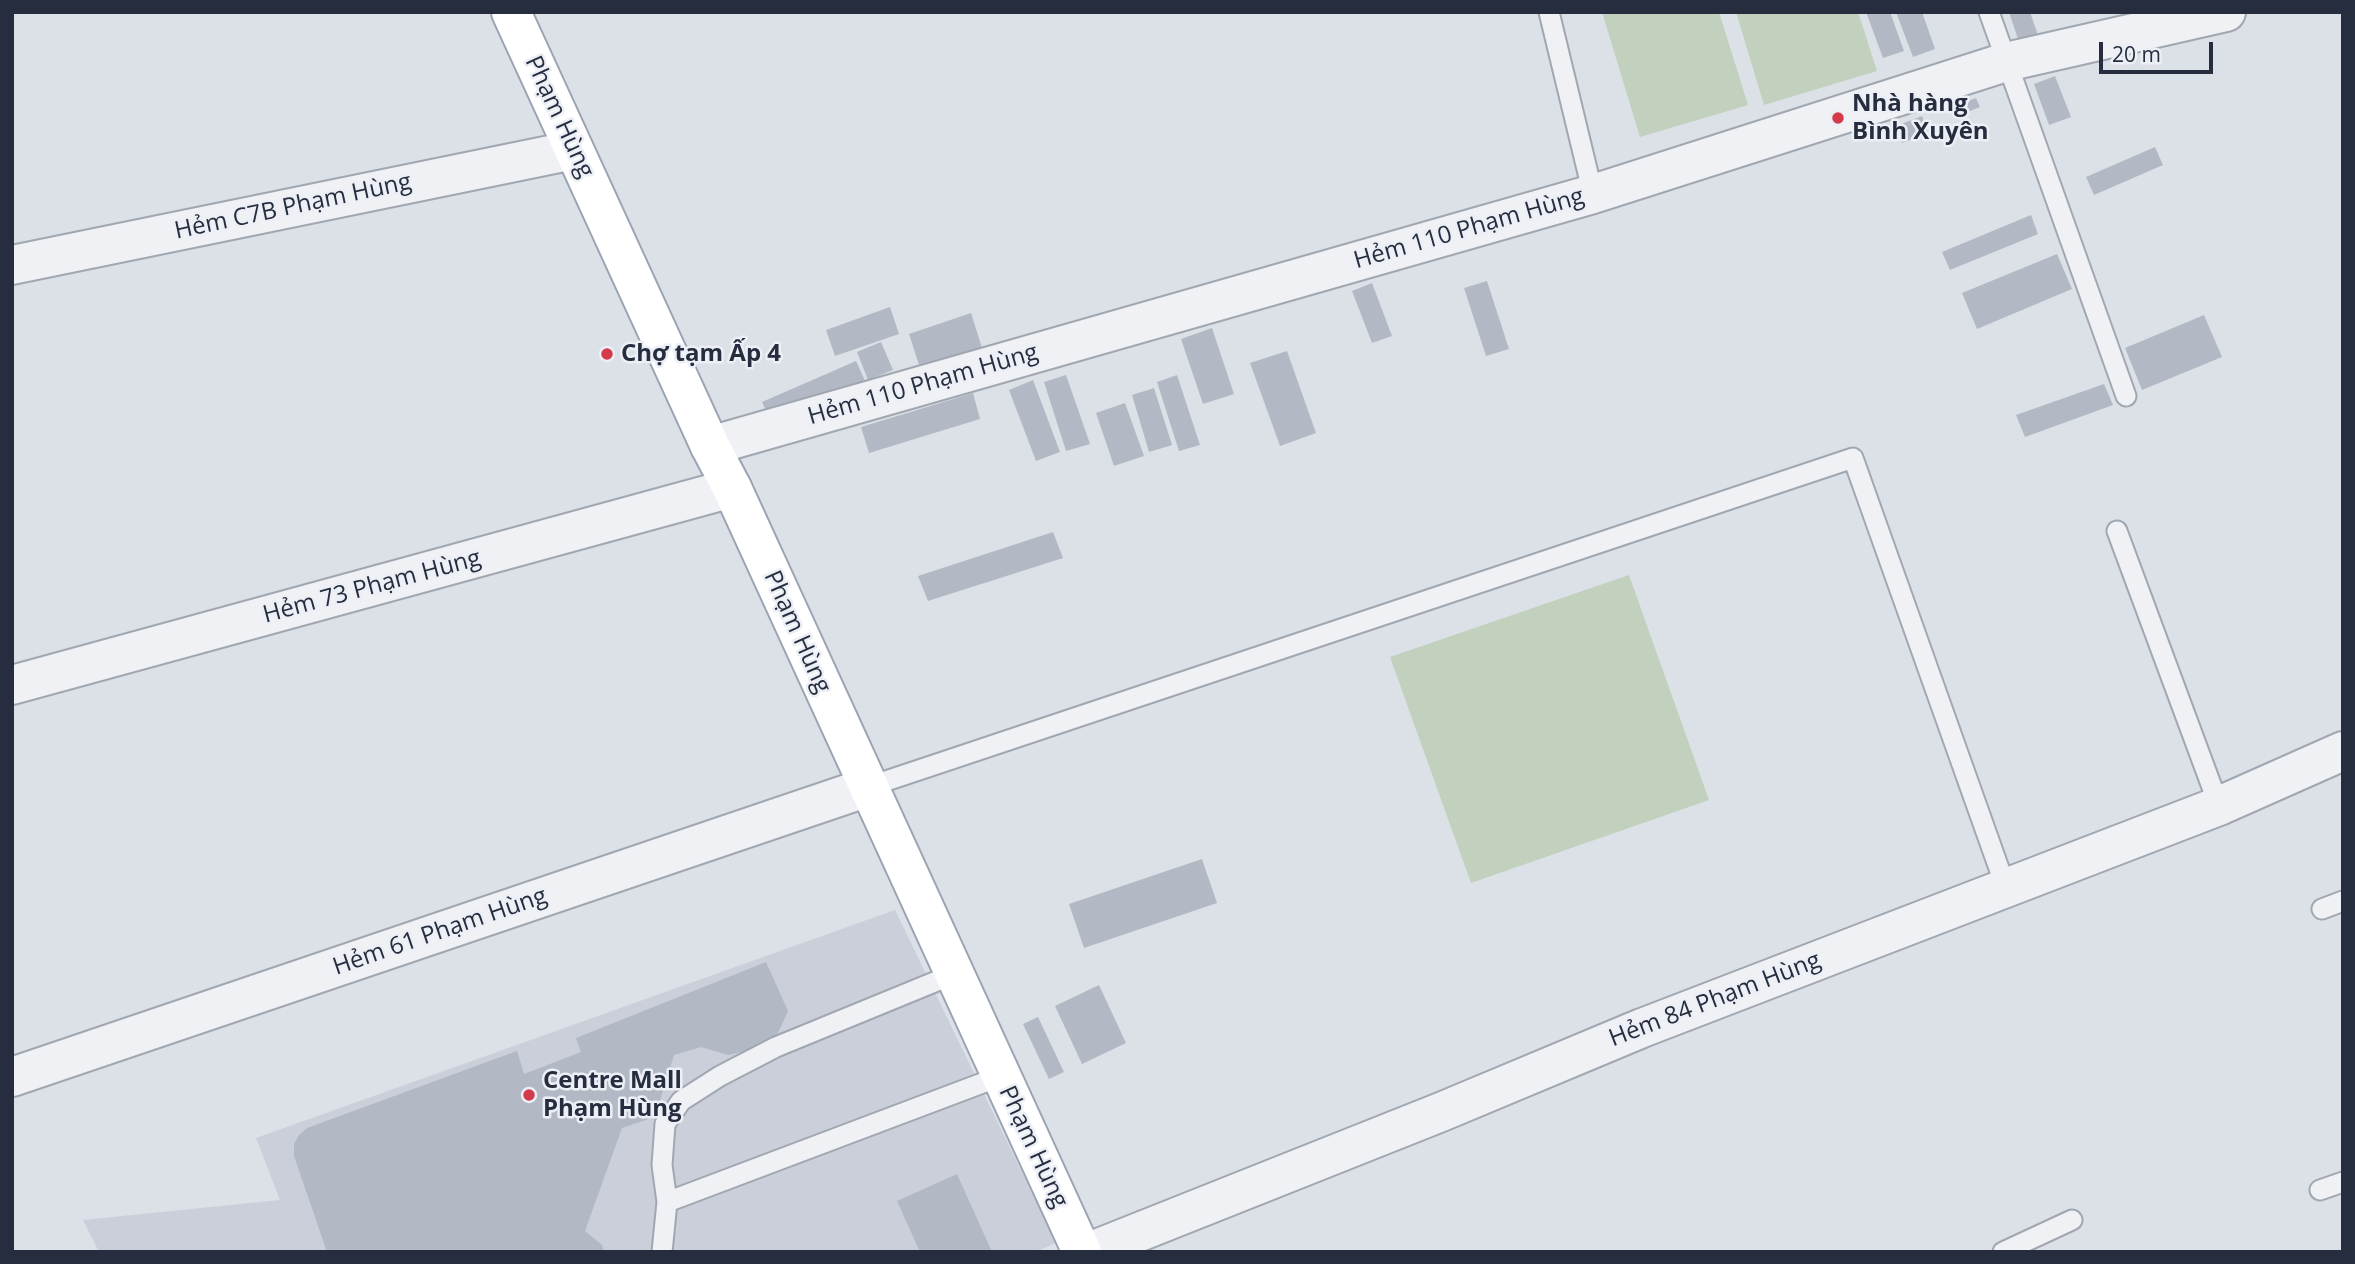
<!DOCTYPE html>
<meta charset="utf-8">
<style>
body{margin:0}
#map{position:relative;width:2355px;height:1264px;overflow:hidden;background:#dce0e7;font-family:"Open Sans",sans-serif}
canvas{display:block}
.frame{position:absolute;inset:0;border:14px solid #252d3e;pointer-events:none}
.scale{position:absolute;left:2099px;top:42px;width:114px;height:32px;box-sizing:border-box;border:4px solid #252d3e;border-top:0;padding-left:9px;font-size:21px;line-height:24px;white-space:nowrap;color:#252d3e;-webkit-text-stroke:5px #eceff5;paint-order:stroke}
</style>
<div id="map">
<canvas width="2355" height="1264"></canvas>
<div class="frame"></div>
<div class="scale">20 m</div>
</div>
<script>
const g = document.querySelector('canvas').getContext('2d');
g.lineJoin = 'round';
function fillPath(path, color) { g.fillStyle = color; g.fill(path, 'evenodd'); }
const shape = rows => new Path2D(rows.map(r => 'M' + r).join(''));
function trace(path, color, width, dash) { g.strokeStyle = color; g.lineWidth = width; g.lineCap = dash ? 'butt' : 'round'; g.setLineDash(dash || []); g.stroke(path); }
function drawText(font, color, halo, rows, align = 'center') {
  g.font = font + ' "Open Sans",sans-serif'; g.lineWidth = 5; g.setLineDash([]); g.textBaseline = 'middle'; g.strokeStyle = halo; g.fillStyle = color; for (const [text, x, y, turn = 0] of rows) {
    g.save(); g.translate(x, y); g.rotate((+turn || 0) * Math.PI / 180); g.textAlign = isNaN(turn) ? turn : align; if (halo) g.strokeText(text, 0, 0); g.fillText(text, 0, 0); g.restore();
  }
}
fillPath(shape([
 [895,910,1056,1243,1035,1252,99,1252,83,1220,280,1200,256,1138]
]), '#cacfd9');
fillPath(shape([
 [1602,12,1719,12,1748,105,1640,137],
 [1736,12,1858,12,1877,71,1764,105],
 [1629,575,1709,800,1471,883,1390,657]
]), '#c1d1bd');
fillPath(shape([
 [1866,12,1890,12,1904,51,1883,58],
 [1896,12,1922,12,1935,49,1913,57],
 [2009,12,2030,12,2039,38,2020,45],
 [2055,76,2071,117,2049,125,2034,84],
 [1976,98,1980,107,1960,115,1956,105],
 [1922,116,1928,133,1902,143,1896,126],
 [2155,147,2163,165,2094,195,2086,177],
 [2031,215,2038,234,1950,270,1942,252],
 [2057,254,2072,289,1977,329,1962,293],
 [1487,281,1509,349,1486,356,1464,288],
 [1372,283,1392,336,1372,343,1352,291],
 [890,307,899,334,835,356,826,330],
 [971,313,983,351,921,371,909,334],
 [2204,315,2222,357,2142,390,2125,348],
 [1212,328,1234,394,1203,404,1181,339],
 [881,342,893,370,868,380,857,352],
 [1287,351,1316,433,1280,446,1250,363],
 [856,361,867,385,773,426,762,402],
 [1066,375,1090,444,1066,451,1044,382],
 [1177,375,1200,445,1179,451,1157,382],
 [1033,380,1060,452,1036,461,1009,390],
 [2104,384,2113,405,2025,437,2016,415],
 [1154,388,1172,445,1149,452,1132,395],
 [973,393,980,419,869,453,861,427],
 [1125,403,1144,456,1114,466,1096,413],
 [1053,532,1063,558,928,601,918,576],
 [1202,859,1217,903,1084,948,1069,904],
 [766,962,788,1011,777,1035,745,1051,728,1055,701,1047,674,1055,655,1117,622,1128,585,1231,602,1245,604,1252,327,1252,294,1156,294,1144,299,1135,307,1128,517,1051,524,1074,581,1052,576,1038],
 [1099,985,1126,1043,1082,1064,1055,1006],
 [1038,1017,1064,1072,1049,1079,1023,1024],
 [957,1174,992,1252,920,1252,897,1201]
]), '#b3b9c4');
const lane = shape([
 [1549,12,1593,194],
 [1989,12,2126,396],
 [2117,531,2219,806],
 [868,787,1853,458,2006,888],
 [2322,909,2343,901],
 [2320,1190,2343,1182],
 [667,1202,662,1165,665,1124,681,1101,720,1076,776,1047,954,974],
 [662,1252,667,1202,1001,1076],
 [2003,1252,2072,1220]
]);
const street = shape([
 [12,265,574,150],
 [710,446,1593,194,2006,62,2226,12],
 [12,685,732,488],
 [12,1077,868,787],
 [1089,1252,1441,1112,1642,1028,2219,806,2343,751]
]);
const primary = shape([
 [511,12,710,446,732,488,1082,1252]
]);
trace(lane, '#a1a7b1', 23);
trace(street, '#a1a7b1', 42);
trace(primary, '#9ba4b3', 42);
trace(lane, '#eff1f5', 19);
trace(street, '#eff1f5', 38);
trace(primary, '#fff', 38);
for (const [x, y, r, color] of [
 [1838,118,7,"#d33b4b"],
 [607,354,7,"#d33b4b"],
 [529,1095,7,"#d33b4b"]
]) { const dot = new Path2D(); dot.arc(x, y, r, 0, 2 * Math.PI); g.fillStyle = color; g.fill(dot); trace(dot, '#eceff5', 2.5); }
drawText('bold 24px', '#252d3e', '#eceff5', [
 ["Nhà hàng",1852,104],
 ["Bình Xuyên",1852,132],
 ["Chợ tạm Ấp 4",621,354],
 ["Centre Mall",543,1081],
 ["Phạm Hùng",543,1109]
], 'left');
drawText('24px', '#252d3e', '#eceff5', [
 ["Phạm Hùng",559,117,65],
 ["Hẻm C7B Phạm Hùng",293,207,-12],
 ["Hẻm 110 Phạm Hùng",1469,229,-16],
 ["Hẻm 110 Phạm Hùng",923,385,-16],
 ["Hẻm 73 Phạm Hùng",372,587,-15],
 ["Phạm Hùng",797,632,66],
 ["Hẻm 61 Phạm Hùng",440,932,-19],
 ["Hẻm 84 Phạm Hùng",1715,1000,-21],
 ["Phạm Hùng",1033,1147,65]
]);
</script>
